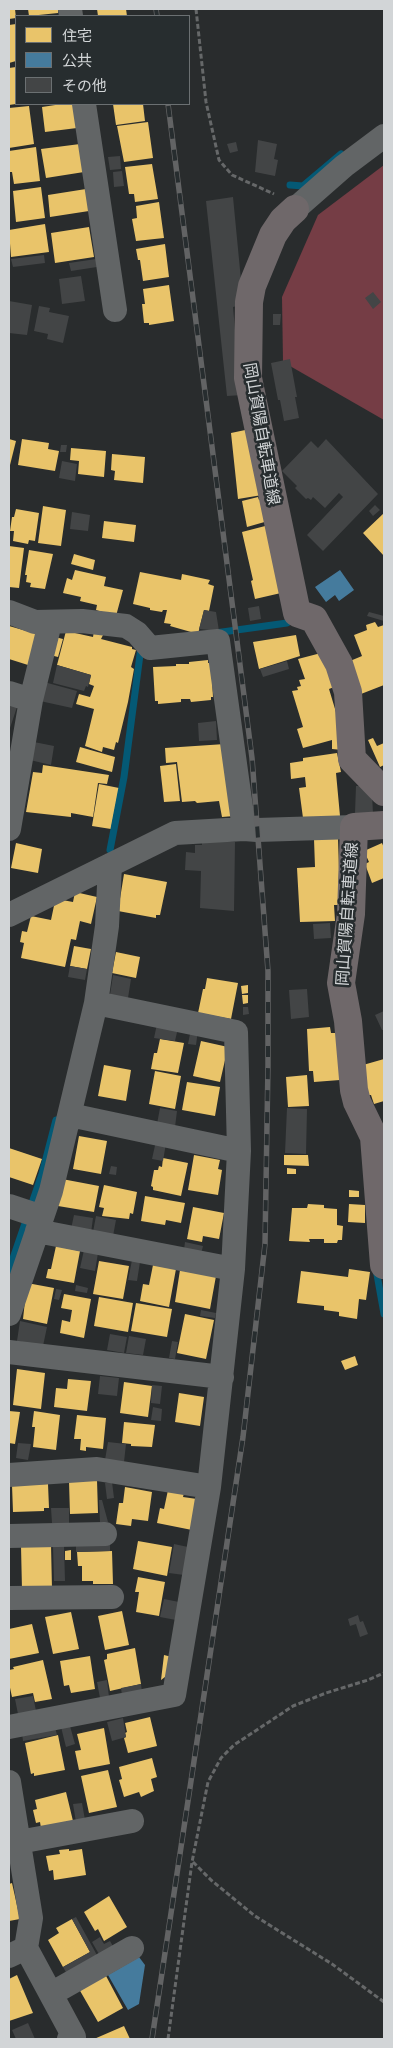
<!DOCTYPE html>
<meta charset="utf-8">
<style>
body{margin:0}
#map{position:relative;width:393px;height:2048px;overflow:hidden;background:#292c2d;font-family:Bitter,"Noto Sans JP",serif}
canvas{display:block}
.frame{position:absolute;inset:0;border:10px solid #d2d5d7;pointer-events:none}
.legend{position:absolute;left:15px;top:15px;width:175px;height:90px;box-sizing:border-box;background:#272d2f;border:1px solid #6b7072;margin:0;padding:6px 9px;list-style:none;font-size:15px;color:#d2d5d7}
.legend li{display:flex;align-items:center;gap:10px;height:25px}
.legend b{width:25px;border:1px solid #6b7072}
</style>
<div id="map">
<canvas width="393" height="2048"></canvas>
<div class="frame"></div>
<ul class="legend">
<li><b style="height:14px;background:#e9c46a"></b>住宅</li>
<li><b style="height:14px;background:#457b9d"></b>公共</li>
<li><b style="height:14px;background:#434546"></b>その他</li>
</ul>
</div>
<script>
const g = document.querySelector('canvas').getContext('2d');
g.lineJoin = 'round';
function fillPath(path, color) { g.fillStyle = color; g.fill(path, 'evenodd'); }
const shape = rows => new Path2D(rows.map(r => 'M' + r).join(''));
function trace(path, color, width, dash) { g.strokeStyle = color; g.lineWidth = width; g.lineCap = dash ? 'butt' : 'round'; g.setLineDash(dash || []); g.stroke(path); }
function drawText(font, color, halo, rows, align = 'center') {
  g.font = font + ' Bitter,"Noto Sans JP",serif'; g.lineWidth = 5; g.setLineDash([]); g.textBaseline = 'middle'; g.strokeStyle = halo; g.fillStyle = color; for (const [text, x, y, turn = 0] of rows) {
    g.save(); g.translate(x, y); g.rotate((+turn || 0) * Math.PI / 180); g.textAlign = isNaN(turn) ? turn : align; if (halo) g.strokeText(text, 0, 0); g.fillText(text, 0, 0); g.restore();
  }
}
fillPath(shape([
 [384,165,384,420,283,362,282,297,318,215]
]), '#753d45');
fillPath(shape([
 [9,9,15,9,16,18,9,19],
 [28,9,58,9,58,13,29,16],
 [97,9,126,9,127,16,98,16],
 [16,24,16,61,9,63,9,25],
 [16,67,16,104,9,105,9,68],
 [62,104,73,104,77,128,45,132,42,107],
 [113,104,143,104,145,121,116,125],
 [29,106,34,144,9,148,9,108],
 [148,122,153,158,124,162,117,126],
 [80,144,84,172,46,178,41,149],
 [36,147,40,181,14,184,12,172,9,172,9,151],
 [152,164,158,199,135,202,134,194,129,194,125,167],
 [41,187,45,218,16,222,13,191],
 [86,189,89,211,50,217,48,195],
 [159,202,164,238,136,241,132,219,137,218,136,206],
 [45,224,49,252,11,257,9,230],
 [89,227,94,257,55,263,51,233],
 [165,244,169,277,143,281,140,260,138,260,136,249],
 [169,285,174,321,149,325,149,323,144,323,142,304,145,304,143,289],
 [250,429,262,495,238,499,231,433],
 [9,439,16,441,9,469],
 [22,439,49,443,48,449,59,451,55,471,18,465],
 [71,448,106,451,104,477,78,474,79,461,70,460],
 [112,454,145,457,143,483,114,480,115,471,111,470],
 [258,497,259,500,262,500,268,521,247,527,242,501],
 [43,506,66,510,61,546,38,543],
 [16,509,39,513,35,541,29,540,28,544,13,541,14,531,10,531,12,517,14,517],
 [384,513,384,556,363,533],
 [104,521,136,525,134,542,102,538],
 [269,525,281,593,255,599,251,581,253,580,242,532],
 [9,546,24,548,19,588,9,587],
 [29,550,53,554,45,589,30,587,31,583,26,582,27,575,25,575],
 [74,554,95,560,93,570,71,564],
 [75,570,106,577,104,586,123,590,116,616,96,610,97,605,80,601,81,597,63,593,67,578,72,580],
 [140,572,181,580,182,574,210,580,208,584,214,586,209,611,204,610,198,634,170,626,171,624,164,623,167,610,163,610,162,612,150,610,150,608,133,604],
 [375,622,378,627,384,625,384,685,361,694,350,661,362,656,354,635,367,630,366,625],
 [9,626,37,634,28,665,9,659],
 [66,631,93,637,94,631,104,633,101,639,132,647,132,649,136,650,131,667,134,669,128,702,118,743,116,742,114,750,103,747,102,752,85,746,94,709,76,704,79,694,90,697,94,686,89,684,91,675,57,665],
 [296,635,300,656,259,669,253,642],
 [55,637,63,639,58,657,50,655],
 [321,653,334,687,329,689,342,732,343,750,332,749,332,740,303,748,297,729,303,727,292,691,298,690,297,687,301,686,299,680,305,679,298,659],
 [208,660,208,663,211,663,213,697,211,697,211,700,191,702,190,699,181,699,181,702,158,704,158,701,155,701,153,667,176,666,176,664,189,664,189,662],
 [373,738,377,746,384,743,384,765,380,767,368,740],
 [225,744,234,816,222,817,219,801,197,803,195,801,182,802,177,762,166,763,165,748],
 [80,747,115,757,112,772,76,762],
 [337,753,341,772,336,773,340,816,303,818,299,788,306,787,305,777,291,779,290,763,303,761,303,758],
 [176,764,180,801,164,802,160,766],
 [43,765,109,775,107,784,98,783,93,817,71,813,71,817,26,812,33,772,42,773],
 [99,784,119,788,111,829,92,826],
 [314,839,338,839,339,870,338,905,334,905,335,921,300,922,297,868,315,867],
 [16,843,42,849,38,873,11,868],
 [382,843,384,848,384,878,372,883,365,864,369,862,364,851],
 [124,874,167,882,160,915,156,915,156,918,118,911],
 [75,892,97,897,91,924,80,921,76,940,71,939,65,967,21,958,24,943,20,942,22,931,27,932,31,916,51,920,55,901,57,899,73,902],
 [74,946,91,949,87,969,70,966],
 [116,952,140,957,136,978,112,973],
 [207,978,238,983,231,1019,198,1013,203,989,205,989],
 [248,985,248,993,242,994,241,986],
 [242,995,248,995,248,1003,243,1004],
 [330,1027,331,1033,336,1033,340,1080,314,1082,313,1071,309,1071,307,1029],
 [160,1039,184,1043,178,1073,151,1069,154,1053,157,1053],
 [201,1041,228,1047,220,1082,193,1076],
 [384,1059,384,1101,374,1104,371,1095,367,1095,365,1085,367,1083,363,1065],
 [104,1065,131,1070,126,1101,98,1096],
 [155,1071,181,1076,175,1109,149,1104],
 [307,1075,309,1106,288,1107,286,1077],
 [187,1082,220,1087,215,1116,182,1110],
 [79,1136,107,1141,101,1174,73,1169],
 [9,1148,42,1159,33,1185,9,1177],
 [194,1155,220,1160,218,1169,222,1170,218,1195,188,1190],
 [284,1155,308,1155,309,1166,284,1165],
 [163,1158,188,1163,181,1196,153,1190,153,1187,151,1186,154,1170,158,1170,159,1166,162,1167],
 [287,1168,296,1169,296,1174,287,1174],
 [62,1179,99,1186,94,1212,58,1206],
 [104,1185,137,1192,133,1214,130,1213,129,1219,102,1216,104,1208,99,1207],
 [349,1190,359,1191,359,1197,349,1197],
 [145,1196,185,1203,181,1223,166,1220,165,1225,141,1221],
 [308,1204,324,1205,324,1208,337,1209,337,1225,343,1226,342,1240,338,1240,337,1243,324,1243,324,1239,309,1239,310,1242,289,1241,292,1208,307,1208],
 [349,1204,365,1205,365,1223,348,1222],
 [193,1207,224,1213,219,1239,203,1236,202,1242,187,1239],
 [56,1246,80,1251,74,1283,46,1278,48,1269,51,1269],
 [99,1261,129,1266,123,1299,93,1294],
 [153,1265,176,1269,169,1307,140,1301,143,1284,149,1285],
 [349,1269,370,1272,366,1300,359,1299,357,1319,339,1316,339,1312,324,1310,324,1306,297,1303,301,1271,348,1277],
 [180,1270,216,1276,210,1309,175,1302],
 [27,1283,54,1288,47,1324,23,1319],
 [64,1294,91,1299,84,1338,60,1333,62,1320,70,1322,72,1310,61,1308],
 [99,1297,133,1303,128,1332,94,1326],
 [136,1303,172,1309,167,1337,131,1331],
 [185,1314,214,1320,206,1359,177,1353],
 [355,1356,358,1365,345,1370,341,1361],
 [17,1369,45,1373,41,1409,13,1405],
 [68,1379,91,1381,87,1411,54,1407,56,1388,67,1389],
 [124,1382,152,1386,148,1417,120,1413],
 [179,1393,204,1397,200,1426,175,1422],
 [9,1411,20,1412,15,1444,9,1443],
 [34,1411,60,1415,56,1450,33,1447,35,1427,32,1427],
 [77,1415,106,1418,103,1449,86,1447,86,1451,80,1450,81,1439,74,1439],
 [124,1422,155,1425,152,1447,131,1446,131,1444,122,1443],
 [97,1480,98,1513,70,1514,69,1481],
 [48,1484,49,1508,44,1508,44,1511,13,1512,12,1485],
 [125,1487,152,1492,148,1521,132,1519,131,1526,116,1524,119,1503,123,1503],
 [168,1490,184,1493,183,1497,197,1499,192,1530,157,1523,160,1508,164,1509],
 [138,1541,172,1547,167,1576,133,1569],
 [51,1545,52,1589,22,1590,21,1546],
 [71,1550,71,1560,65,1560,65,1551],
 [112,1551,113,1584,93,1584,93,1581,82,1581,82,1566,78,1566,77,1552],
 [138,1577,165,1582,159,1616,136,1612,139,1592,135,1592],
 [122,1611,129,1645,105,1650,98,1616],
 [71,1612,79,1649,53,1654,45,1617],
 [32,1624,39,1653,9,1659,9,1629],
 [135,1648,141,1684,110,1691,104,1660,107,1659,107,1654],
 [164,1655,172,1657,169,1674,161,1680],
 [90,1656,95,1689,71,1693,69,1685,64,1686,60,1661],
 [43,1660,52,1699,35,1702,33,1693,12,1697,9,1683,9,1670,14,1669,13,1667],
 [150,1717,157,1746,128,1753,124,1738,126,1737,125,1733,127,1732,125,1723],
 [104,1728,110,1764,79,1770,75,1751,81,1750,77,1734],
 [58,1735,65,1770,34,1776,34,1773,31,1774,25,1743],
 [152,1758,157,1777,151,1779,154,1791,141,1797,139,1792,124,1797,119,1780,122,1779,119,1767],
 [108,1770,117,1807,89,1813,81,1776],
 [66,1792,73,1821,41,1828,40,1822,36,1823,33,1810,37,1809,35,1800],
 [69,1849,69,1851,82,1849,86,1875,54,1880,53,1870,49,1871,46,1856,60,1854,59,1850],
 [12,1883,20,1919,9,1921,9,1884],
 [109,1896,127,1927,104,1941,98,1929,95,1931,84,1912],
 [72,1919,90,1952,63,1967,48,1940,59,1933,56,1928],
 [105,1974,123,2008,98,2022,79,1989],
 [17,1975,33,2013,9,2021,9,1979],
 [124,2026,130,2039,94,2039]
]), '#e9c46a');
fillPath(shape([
 [340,570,354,590,339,601,335,595,326,602,315,587],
 [139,1957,145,1965,139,2004,128,2010,108,1975]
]), '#457b9d');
trace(shape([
 [290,185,303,186,341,154],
 [215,633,287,623],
 [110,850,124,777,141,647],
 [376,1269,384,1314],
 [9,1270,42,1174,56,1120]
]), '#045975', 7);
fillPath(shape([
 [258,140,277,144,274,159,278,160,275,176,255,172],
 [236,142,238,151,230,153,227,144],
 [120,156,121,169,110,170,108,157],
 [122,171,124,186,114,187,113,172],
 [233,197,241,280,237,306,233,307,239,375,243,395,227,396,206,201],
 [44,255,45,263,13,267,11,259],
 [96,259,97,267,71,271,69,263],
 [81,276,85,301,62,304,59,279],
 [373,292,381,302,373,309,365,298],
 [9,301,32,305,27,335,9,333],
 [39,306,50,308,49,312,69,316,63,343,47,339,48,334,34,331],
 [273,314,281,314,280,325,273,325],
 [290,359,297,397,295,397,299,418,284,421,280,400,278,400,271,363],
 [326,439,378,494,323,551,307,535,343,497,339,493,325,508,313,497,311,500,308,498,306,499,295,488,297,486,282,471,311,441,318,448],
 [61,445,67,445,66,452,60,452],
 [62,461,77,464,75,481,59,478],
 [375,505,380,510,373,516,369,511],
 [72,512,90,515,88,531,70,529],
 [259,606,261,619,250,621,248,608],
 [204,610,216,612,219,631,199,629],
 [369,612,384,616,384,621,367,616],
 [287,661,289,669,263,677,260,669],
 [57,665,91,675,88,687,86,686,84,691,53,683],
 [44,682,77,691,72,708,40,701],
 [9,704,17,707,9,731],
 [216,721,217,740,199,741,198,723],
 [34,742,54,746,51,765,30,760],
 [356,786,368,786,372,793,373,814,355,813],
 [202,841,235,842,234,911,200,908,201,871,185,870,186,852,195,853,195,845,202,845],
 [330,923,331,938,314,939,313,924],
 [70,966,87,969,85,980,68,977],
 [113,975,131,979,128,998,110,995],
 [307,989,309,1017,291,1019,289,990],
 [243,1007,248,1007,249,1014,243,1015],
 [384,1011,384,1030,382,1030,375,1015],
 [157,1024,178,1028,175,1041,154,1038],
 [191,1029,198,1030,196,1045,188,1044],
 [160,1108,177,1111,175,1127,157,1124],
 [287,1108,307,1109,306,1154,285,1153],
 [156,1141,166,1143,163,1161,152,1159],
 [111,1166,117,1167,116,1175,109,1174],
 [74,1215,93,1218,91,1233,71,1229],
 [96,1216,116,1220,113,1236,93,1232],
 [185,1242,203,1246,201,1254,184,1250],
 [84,1250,98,1253,95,1271,80,1268],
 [132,1260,140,1262,137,1281,128,1280],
 [76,1285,88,1288,87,1293,75,1291],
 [56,1289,62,1290,59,1300,54,1299],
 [201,1310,216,1313,215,1318,200,1316],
 [20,1321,47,1327,43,1346,17,1341],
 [110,1334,127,1337,124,1353,107,1350],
 [129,1336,146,1339,143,1355,126,1353],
 [172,1341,178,1342,175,1359,169,1358],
 [100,1376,119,1378,117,1396,98,1394],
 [152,1385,162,1386,160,1404,151,1403],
 [153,1407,162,1409,161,1421,151,1420],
 [108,1442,126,1444,124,1462,105,1460],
 [18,1443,31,1444,28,1460,16,1458],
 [112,1482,114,1498,107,1499,105,1483],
 [99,1500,102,1500,108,1522,100,1522],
 [51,1508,69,1508,69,1523,52,1523],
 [110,1542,110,1551,76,1552,76,1544],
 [174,1544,188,1547,184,1575,169,1573],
 [53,1546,64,1546,65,1581,54,1581],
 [164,1599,179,1602,176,1620,160,1617],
 [358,1615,360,1622,363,1621,368,1634,360,1637,356,1624,350,1626,348,1619],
 [107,1680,109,1697,100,1698,97,1682],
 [141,1684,142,1692,122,1696,121,1688],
 [33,1696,36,1711,18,1714,15,1699],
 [123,1718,126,1737,112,1741,107,1722],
 [70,1726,75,1744,66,1747,61,1727],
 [55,1727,57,1735,23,1741,22,1733],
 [82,1803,85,1820,76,1822,73,1804],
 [76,1917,98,1957,67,1974,63,1967,90,1952,72,1919],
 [100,1937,104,1944,110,1941,114,1948,100,1956,92,1942],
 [28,2023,35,2039,16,2039,12,2030]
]), '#434546');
trace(shape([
 [196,9,206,102,219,160,232,175,274,194],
 [193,1862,211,1880,255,1916,332,1964,384,2002],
 [168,2039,192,1862,208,1782,221,1758,234,1745,293,1706,326,1693,368,1680,384,1673]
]), '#666869', 3, [5, 2.5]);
trace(shape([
 [70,9,71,16],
 [84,104,115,310],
 [295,209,344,166,384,136],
 [9,612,35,622,82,621,126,626,137,633,150,648,218,641,244,829],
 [9,693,31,700],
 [9,829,31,700,50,623],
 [9,915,175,833,244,829,257,830,354,827],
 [70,1115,239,1151],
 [9,1206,42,1217],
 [37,1231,233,1269],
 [9,1314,51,1191,96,1003,107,926,110,865],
 [9,1352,222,1377],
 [9,1475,97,1469,209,1487],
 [9,1536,105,1534],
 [9,1598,112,1597],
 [9,1727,174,1695,209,1487,233,1269,239,1151,236,1032,96,1003],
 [9,1782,31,1918,26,1948],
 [19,1842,132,1821],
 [9,1956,26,1948,74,2037,69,2039],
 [51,1994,132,1948]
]), '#626566', 24);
trace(shape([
 [295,209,283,220,273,235,252,286,249,302,248,378,297,613,314,619,339,664,348,692,352,759,384,792],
 [384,825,354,827,351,914,341,983,348,1021,354,1090,357,1102,374,1137,384,1265]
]), '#6f686a', 28);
const rail = shape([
 [156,9,157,16],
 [152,2039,243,1437,265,1244,268,1065,268,971,252,758,168,104]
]);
trace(rail, '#626364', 5.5);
trace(rail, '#272d2f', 4, [11]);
drawText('16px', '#d2d5d7', '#272d2f', [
 ["岡山賀陽自転車道線",261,434,80],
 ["岡山賀陽自転車道線",348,914,-86]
]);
</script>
